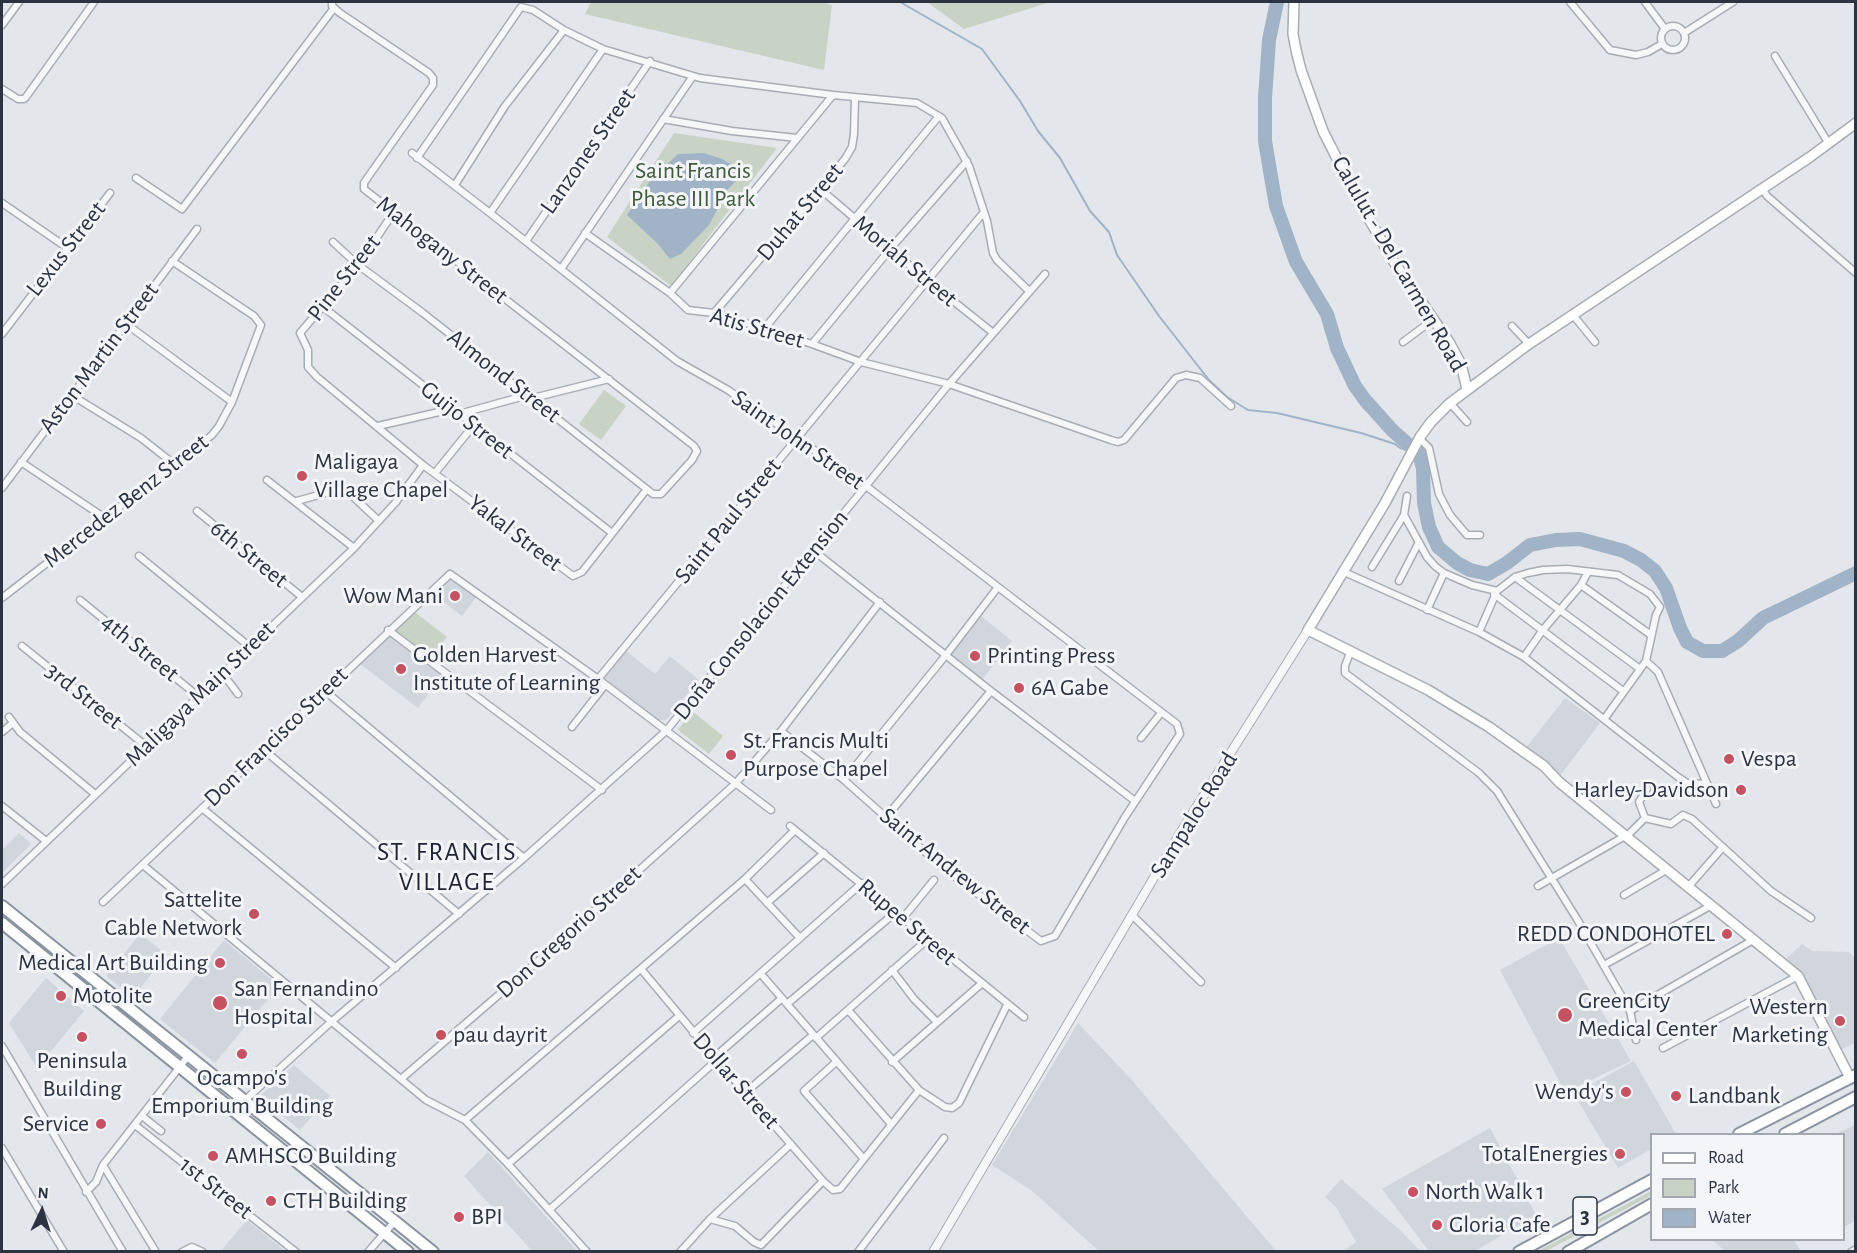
<!DOCTYPE html>
<meta charset="utf-8">
<style>
body{margin:0}
#map{position:relative;width:1857px;height:1253px;overflow:hidden;background:#e3e6ea;font-family:"Alegreya Sans",sans-serif}
canvas{display:block}
.frame{position:absolute;inset:0;border:3px solid #2c3341;pointer-events:none}
.legend{position:absolute;left:1650px;top:1133px;width:195px;height:108px;box-sizing:border-box;background:#f3f5f8;border:2px solid #a3a7af;margin:0;padding:8px 10px;list-style:none;font-size:18px;color:#2c3341}
.legend li{display:flex;align-items:center;gap:12px;height:30px}
.legend b{width:30px;border:2px solid #a3a7af}
.north{position:absolute;left:12px;top:1181px;width:60px;height:60px;-webkit-text-stroke:4px #f3f5f8;paint-order:stroke;rotate:4deg;font-size:16px;font-weight:700;line-height:24px;text-align:center;color:#2c3341}
.north::after{content:'';display:block;margin:auto;width:21px;height:27px;background:#2c3341;clip-path:polygon(50% 0,100% 100%,50% 72%,0 100%)}
</style>
<div id="map">
<canvas width="1857" height="1253"></canvas>
<div class="frame"></div>
<ul class="legend">
<li><b style="height:8px;background:#fff"></b>Road</li>
<li><b style="height:16px;background:#c8d3c5"></b>Park</li>
<li><b style="height:16px;background:#a1b3c7"></b>Water</li>
</ul>
<div class="north">N</div>
</div>
<script>
const g = document.querySelector('canvas').getContext('2d');
g.lineJoin = 'round';
function fillPath(path, color) { g.fillStyle = color; g.fill(path, 'evenodd'); }
const shape = rows => new Path2D(rows.map(r => 'M' + r).join(''));
function trace(path, color, width, dash) { g.strokeStyle = color; g.lineWidth = width; g.lineCap = dash ? 'butt' : 'round'; g.setLineDash(dash || []); g.stroke(path); }
function drawText(font, color, halo, rows, align = 'center') {
  g.font = font + ' "Alegreya Sans",sans-serif'; g.lineWidth = 6; g.setLineDash([]); g.textBaseline = 'middle'; g.strokeStyle = halo; g.fillStyle = color; for (const [text, x, y, turn = 0] of rows) {
    g.save(); g.translate(x, y); g.rotate((+turn || 0) * Math.PI / 180); g.textAlign = isNaN(turn) ? turn : align; if (halo) g.strokeText(text, 0, 0); g.fillText(text, 0, 0); g.restore();
  }
}
fillPath(shape([
 [446,578,452,578,477,596,462,616,432,593],
 [981,616,1012,641,982,680,949,655],
 [383,637,391,637,442,675,418,708,359,663],
 [626,651,655,674,670,656,699,680,666,720,659,720,604,678],
 [1565,698,1600,723,1559,777,1525,749],
 [19,833,31,844,2,873,2,850],
 [140,934,167,955,133,997,106,976],
 [1559,938,1631,1061,1565,1092,1500,970],
 [224,940,279,986,215,1063,160,1019],
 [1802,944,1812,951,1849,952,1855,958,1855,1043,1842,1049,1783,962],
 [46,978,84,1011,37,1068,9,1023],
 [1078,1023,1130,1078,1276,1251,1099,1251,1031,1190,992,1165],
 [1634,1061,1676,1134,1652,1134,1651,1149,1618,1168,1574,1094],
 [294,1065,330,1096,300,1130,259,1097],
 [1855,1125,1855,1221,1844,1227,1844,1134,1836,1134],
 [1490,1128,1536,1215,1475,1251,1429,1251,1382,1189],
 [488,1152,577,1251,532,1251,464,1176],
 [1341,1179,1402,1232,1420,1251,1344,1251,1356,1242,1336,1207,1325,1197],
 [247,1220,285,1251,221,1251],
 [1712,1240,1794,1240,1800,1250,1725,1251]
]), '#d1d5dc');
fillPath(shape([
 [591,2,821,2,832,5,824,70,585,14],
 [927,2,1051,2,964,29],
 [674,133,777,148,671,286,607,237],
 [604,390,626,406,601,440,579,424],
 [412,610,447,637,429,659,390,630],
 [692,711,723,736,709,754,678,730],
 [1651,1191,1651,1195,1648,1197,1546,1251,1538,1251]
]), '#c8d3c5');
fillPath(shape([
 [704,153,722,159,742,170,739,178,728,189,709,225,681,254,670,259,657,243,627,215,650,181,678,154]
]), '#a1b3c7');
trace(shape([
 [900,2,982,49,1020,101,1038,131,1060,158,1090,211,1109,232,1117,255,1159,316,1209,380,1227,397,1248,410,1277,413,1361,433,1395,444,1400,448,1411,451]
]), '#a1b3c7', 2);
trace(shape([
 [1277,2,1269,40,1265,98,1265,141,1276,206,1296,262,1327,314,1337,348,1355,386,1365,400,1392,430,1419,454,1423,468,1424,503,1429,527,1438,547,1457,563,1470,570,1488,574,1507,563,1530,545,1556,540,1580,539,1624,551,1641,560,1655,571,1666,588,1680,628,1687,642,1703,651,1722,651,1738,641,1763,618,1856,573]
]), '#a1b3c7', 14);
const minor = shape([
 [332,2,332,6,340,13,429,73,433,78,433,85,368,177,364,183,364,189,694,446,697,451,692,460,661,494,653,494,423,313,358,265,333,242],
 [1570,2,1610,50,1636,55,1648,52,1662,44],
 [1645,2,1665,29],
 [2,25,19,2],
 '1661 38a12 12 0 1 1 24 0a12 12 0 1 1-24 0Z',
 [1684,33,1733,2],
 [1775,56,1829,144],
 [2,89,18,99,24,99,26,97,94,2],
 [663,119,732,131,797,138],
 [412,153,490,213,677,361,728,390,866,486,1177,724,1180,734,1125,817,1055,936,1041,941,942,867,844,780,781,731],
 [417,158,521,7,533,10,564,30,603,49,700,78,833,95],
 [136,178,182,209,334,8],
 [455,185,505,106,564,30],
 [819,188,927,280,992,332],
 [1762,188,1767,196,1856,273],
 [2,203,66,247],
 [394,212,358,265,300,333,308,350,308,367,317,377,423,465,573,576,582,572,647,489],
 [490,213,603,49],
 [585,233,670,293,688,310,714,313,812,344,861,362,949,384,1111,440,1118,442,1124,440,1176,378,1186,375,1200,378,1231,406],
 [526,241,650,61],
 [561,269,693,76],
 [670,293,833,95,917,103,942,118,969,166,987,221,993,253,997,260,1029,291],
 [323,307,612,533],
 [714,313,845,159,852,147,854,134,855,98],
 [1573,315,1595,342],
 [125,323,232,402],
 [1512,326,1529,344],
 [764,329,939,116],
 [2,334,110,193],
 [1403,342,1434,319],
 [812,344,891,248,967,161],
 [73,396,141,438,174,464],
 [533,398,609,379],
 [1450,403,1467,422],
 [459,414,528,395],
 [378,426,452,409],
 [1419,438,1429,448,1439,494,1450,515,1467,535,1480,535],
 [21,462,105,518],
 [435,473,473,426],
 [267,480,354,548],
 [2,488,197,229],
 [297,501,329,492,347,491,379,521],
 [197,511,302,597],
 [1404,515,1427,557,1435,566,1444,573,1472,585,1497,591,1515,577,1528,573,1543,570,1567,569,1618,575,1650,594,1660,607,1656,615,1646,661,1605,718],
 [814,551,991,691,1135,801],
 [139,556,250,647],
 [1372,567,1404,515,1407,496],
 [1344,572,1479,632,1524,657,1678,777,1687,783,1706,784],
 [1515,577,1640,669],
 [1399,581,1419,542],
 [1581,585,1651,635],
 [1494,594,1623,691],
 [2,598,212,435,219,426,232,402,261,325,254,316,172,261],
 [80,600,199,697],
 [1427,610,1444,573],
 [388,630,602,790],
 [1479,632,1497,591],
 [22,646,146,746],
 [1351,650,1345,666,1345,673,1479,773,1497,791,1577,919,1630,1011,1636,1040],
 [1524,657,1542,631,1581,585,1588,572],
 [1646,661,1658,672,1716,804],
 [223,674,238,694],
 [598,679,984,212],
 [325,691,524,858],
 [9,717,20,732,95,794],
 [572,727,605,685],
 [2,732,13,723],
 [1141,738,1161,713],
 [264,750,459,914],
 [844,780,946,655,998,587],
 [2,806,46,841],
 [202,808,396,968],
 [887,816,991,691],
 [1645,818,1671,824,1683,815,1692,819,1771,891,1811,918],
 [790,826,1024,1017],
 [1626,837,1645,818,1639,802,1647,789],
 [143,865,426,1100,465,1120,508,1164,587,1252],
 [745,879,799,937],
 [2,884,354,548,396,502,423,465],
 [1538,886,1625,836],
 [1689,886,1723,847],
 [1624,895,1668,869],
 [103,902,450,574,598,679,771,810],
 [767,903,824,853],
 [1133,916,1201,982],
 [903,918,934,880],
 [1604,965,1712,905],
 [641,969,717,1060,823,1181,833,1190,840,1189,919,1090],
 [892,970,914,999,937,1022],
 [761,974,891,1124],
 [787,1004,896,912],
 [848,1010,919,1090,945,1107,952,1108,959,1103,1007,1005],
 [1630,1011,1753,940],
 [693,1033,862,883],
 [816,1038,928,939],
 [2,1046,123,1252],
 [1663,1048,1798,976],
 [836,1062,804,1091,864,1159],
 [892,1062,981,984],
 [401,1079,538,961,735,784,781,731,880,602],
 [746,1092,813,1035],
 [236,1111,245,1100,331,1022,524,858,666,731,949,384,1045,274],
 [142,1116,161,1131],
 [465,1120,745,879,795,830],
 [135,1125,296,1252],
 [2,1148,64,1252],
 [508,1164,679,1016],
 [103,1165,156,1252],
 [86,1192,96,1182,103,1165,189,1055],
 [549,1210,717,1060,717,1055,781,999],
 [710,1219,735,1226,754,1242,761,1245,823,1181],
 [182,1252,192,1247,203,1252],
 [368,1252,395,1221],
 [680,1252,710,1219,791,1144],
 [858,1252,944,1138],
 [1851,1252,1856,1249]
]);
const tertiary = shape([
 [933,1252,1182,830,1308,630]
]);
const secondary = shape([
 [1294,2,1293,34,1296,50,1301,70,1323,131,1357,198,1392,259,1449,342,1461,364,1467,389],
 [1850,1078,1798,976,1559,782,1544,766,1489,727,1428,690,1308,630,1385,503,1420,437,1431,422,1450,403,1529,344,1810,157,1856,123]
]);
const trunk = shape([
 [2,906,433,1252],
 [2,923,408,1252],
 [1739,1134,1856,1075],
 [1785,1134,1856,1097],
 [1519,1252,1652,1180],
 [1568,1252,1652,1204]
]);
trace(minor, '#a8adb4', 9);
trace(tertiary, '#a8adb4', 10);
trace(secondary, '#a8adb4', 12);
trace(trunk, '#8b93a0', 14);
trace(minor, '#f6f7f9', 6);
trace(tertiary, '#f6f7f9', 8);
trace(secondary, '#fff', 9);
trace(trunk, '#fff', 10);
for (const [x, y, r, color] of [
 [302,476,6,"#c65161"],
 [455,596,6,"#c65161"],
 [975,656,6,"#c65161"],
 [401,669,6,"#c65161"],
 [1019,688,6,"#c65161"],
 [731,755,6,"#c65161"],
 [1729,759,6,"#c65161"],
 [1741,790,6,"#c65161"],
 [254,914,6,"#c65161"],
 [1727,934,6,"#c65161"],
 [220,963,6,"#c65161"],
 [61,996,6,"#c65161"],
 [220,1003,8,"#c65161"],
 [1565,1015,8,"#c65161"],
 [1840,1021,6,"#c65161"],
 [441,1035,6,"#c65161"],
 [82,1037,6,"#c65161"],
 [242,1054,6,"#c65161"],
 [1626,1092,6,"#c65161"],
 [1676,1096,6,"#c65161"],
 [101,1124,6,"#c65161"],
 [1620,1154,6,"#c65161"],
 [213,1156,6,"#c65161"],
 [1413,1192,6,"#c65161"],
 [271,1201,6,"#c65161"],
 [459,1217,6,"#c65161"],
 [1437,1225,6,"#c65161"]
]) { const dot = new Path2D(); dot.arc(x, y, r, 0, 2 * Math.PI); g.fillStyle = color; g.fill(dot); trace(dot, '#f3f5f8', 2); }
for (const [x, y, w] of [
 [1585,1216,24]
]) { const box = new Path2D(); box.roundRect(x - w / 2, y - 19, w, 38, 4.5); g.fillStyle = '#f3f5f8'; g.fill(box); trace(box, '#2c3341', 1.5); }
drawText('bold 22px', '#2c3341', null, [
 ["3",1585,1216]
]);
drawText('24px', '#2c3341', '#f3f5f8', [
 ["Lanzones Street",588,151,-55],
 ["Duhat Street",800,212,-50],
 ["Lexus Street",66,249,-52],
 ["Mahogany Street",442,250,38],
 ["Moriah Street",905,261,40],
 ["Calulut - Del Carmen Road",1399,264,60],
 ["Pine Street",344,278,-52],
 ["Atis Street",757,328,16],
 ["Aston Martin Street",99,358,-53],
 ["Almond Street",504,376,38],
 ["Guijo Street",467,420,38],
 ["Saint John Street",798,440,35],
 ["Mercedez Benz Street",126,501,-38],
 ["Saint Paul Street",728,521,-51],
 ["Yakal Street",515,533,37],
 ["6th Street",249,554,39],
 ["Doña Consolacion Extension",761,615,-51],
 ["4th Street",140,648,39],
 ["Maligaya Main Street",200,694,-44],
 ["3rd Street",84,696,39],
 ["Don Francisco Street",276,737,-44],
 ["Sampaloc Road",1194,815,-58],
 ["Saint Andrew Street",955,871,39],
 ["Rupee Street",907,922,40],
 ["Don Gregorio Street",569,932,-42],
 ["Dollar Street",736,1081,49],
 ["1st Street",216,1188,38]
]);
drawText('24px', '#405c3a', '#f3f5f8', [
 ["Saint Francis",693,171],
 ["Phase III Park",693,199]
]);
drawText('24px', '#2c3341', '#f3f5f8', [
 ["Maligaya",314,462],
 ["Village Chapel",314,490],
 ["Wow Mani",443,596,"right"],
 ["Golden Harvest",413,655],
 ["Institute of Learning",413,683],
 ["Printing Press",987,656],
 ["6A Gabe",1031,688],
 ["St. Francis Multi",743,741],
 ["Purpose Chapel",743,769],
 ["Vespa",1741,759],
 ["Harley-Davidson",1729,790,"right"],
 ["Sattelite",242,900,"right"],
 ["Cable Network",242,928,"right"],
 ["REDD CONDOHOTEL",1715,934,"right"],
 ["Medical Art Building",208,963,"right"],
 ["San Fernandino",234,989],
 ["Hospital",234,1017],
 ["Motolite",73,996],
 ["GreenCity",1578,1001],
 ["Medical Center",1578,1029],
 ["Western",1828,1007,"right"],
 ["Marketing",1828,1035,"right"],
 ["pau dayrit",453,1035],
 ["Peninsula",82,1061,"center"],
 ["Building",82,1089,"center"],
 ["Ocampo's",242,1078,"center"],
 ["Emporium Building",242,1106,"center"],
 ["Wendy's",1614,1092,"right"],
 ["Landbank",1688,1096],
 ["Service",89,1124,"right"],
 ["TotalEnergies",1608,1154,"right"],
 ["AMHSCO Building",225,1156],
 ["North Walk 1",1425,1192],
 ["CTH Building",283,1201],
 ["BPI",471,1217],
 ["Gloria Cafe",1449,1225]
], 'left');
g.letterSpacing = '1.5px';
drawText('26px', '#1e2432', '#f3f5f8', [
 ["ST. FRANCIS",447,852],
 ["VILLAGE",447,882]
]);
g.letterSpacing = '0px';
</script>
